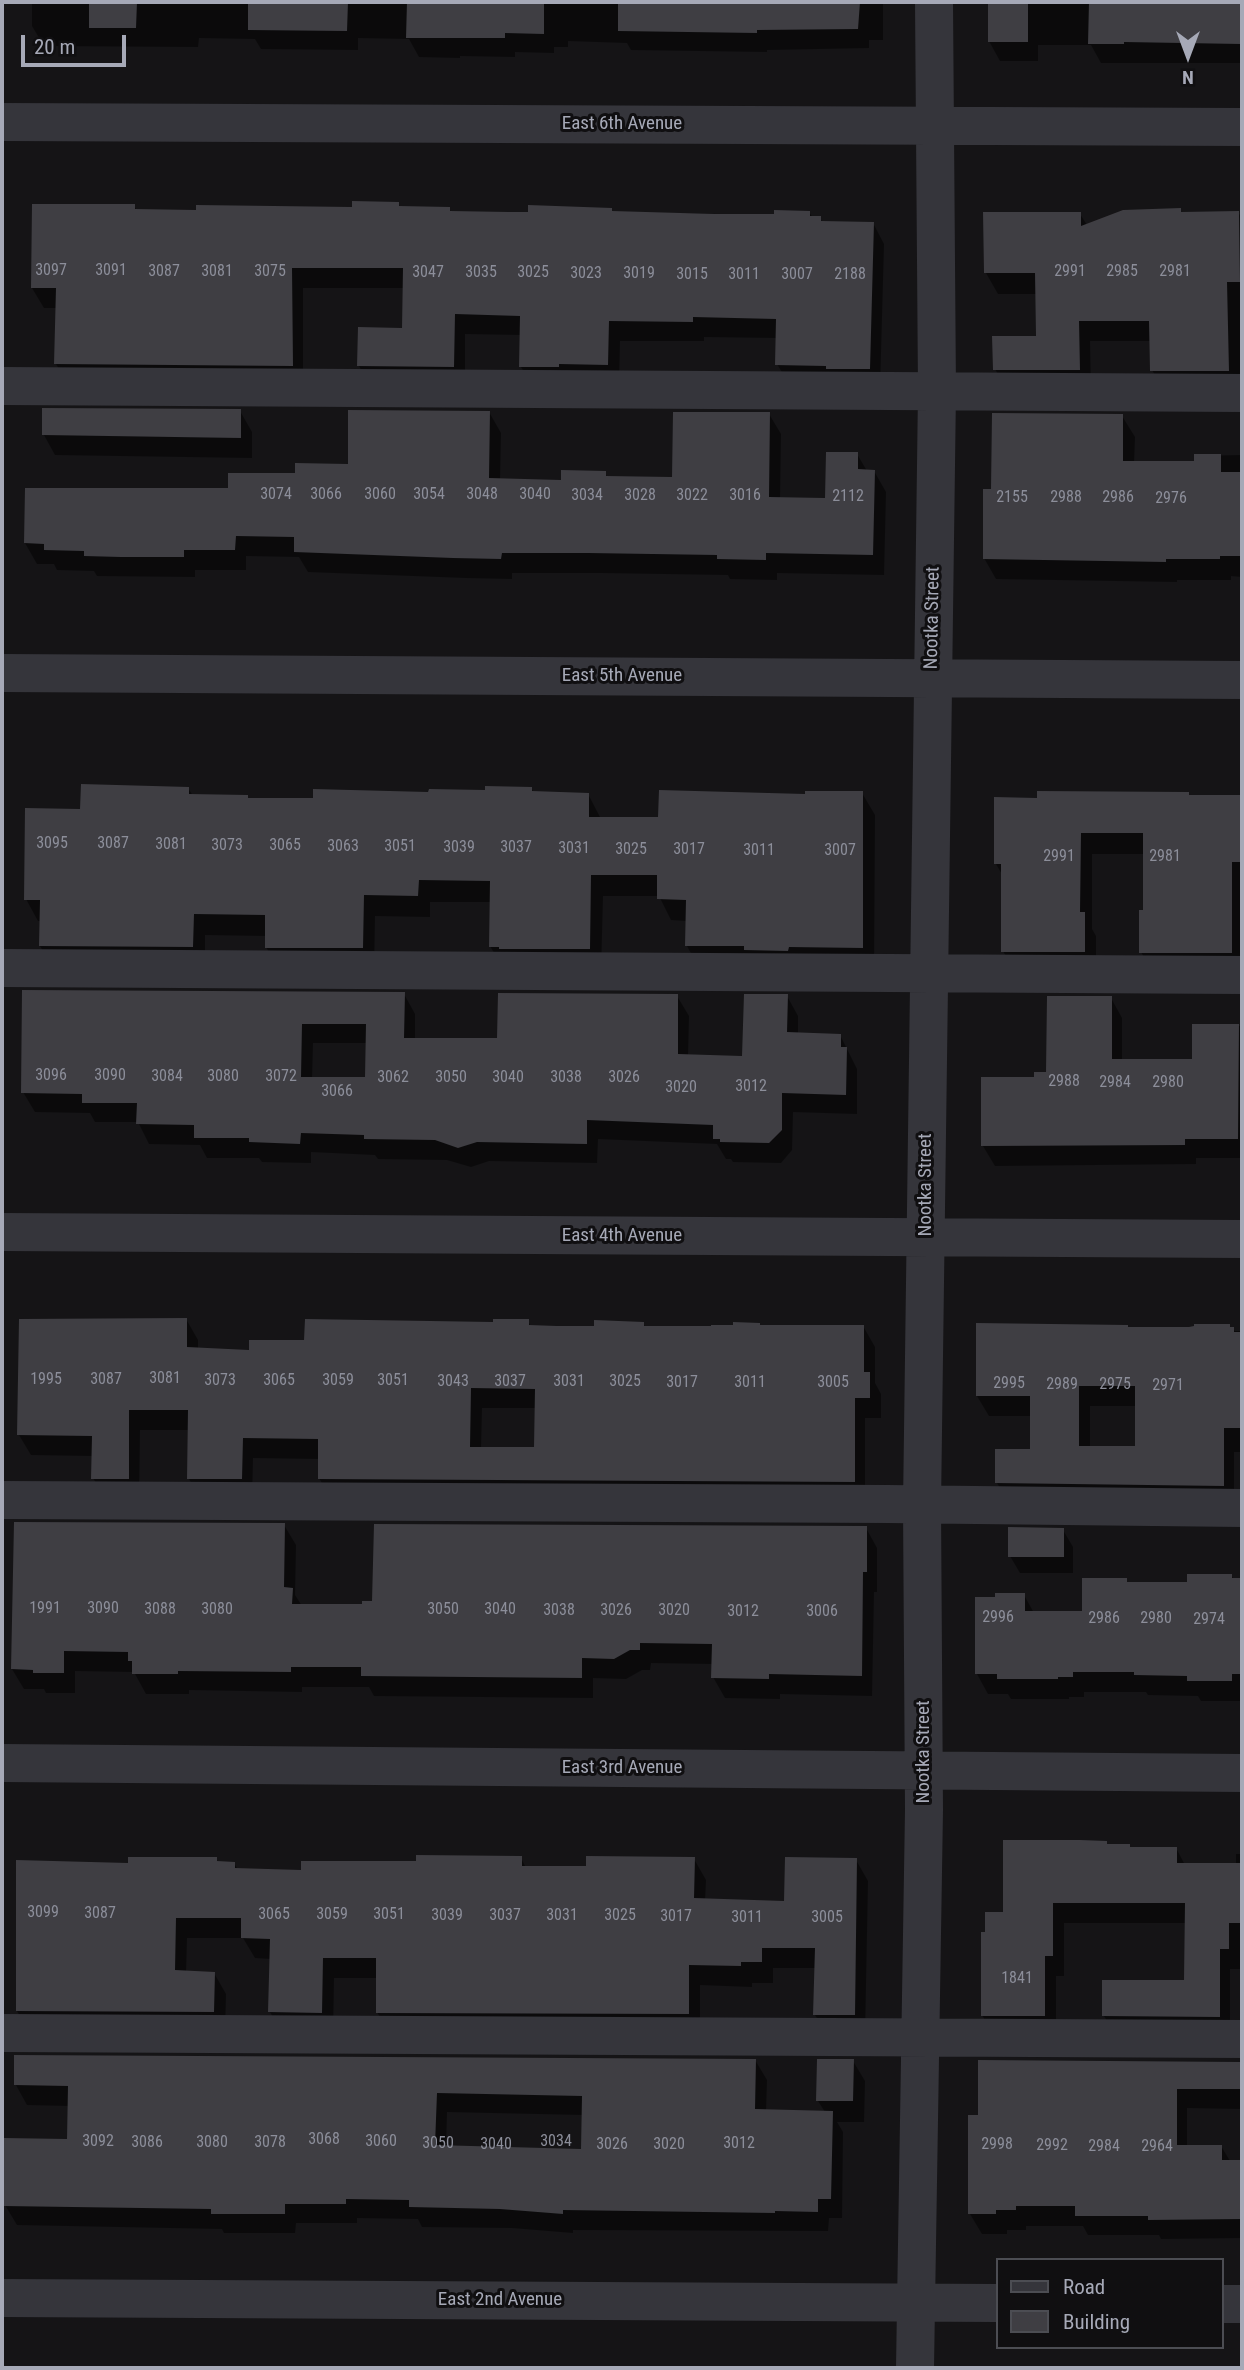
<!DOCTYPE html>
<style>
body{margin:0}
#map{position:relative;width:1244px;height:2370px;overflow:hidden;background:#151416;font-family:"Roboto Condensed",sans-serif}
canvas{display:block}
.frame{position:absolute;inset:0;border:4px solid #a6a9b7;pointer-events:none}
.legend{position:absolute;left:996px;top:2258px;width:228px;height:91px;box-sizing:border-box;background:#100f11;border:2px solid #4c4d53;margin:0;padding:9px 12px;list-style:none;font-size:21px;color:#a6a9b7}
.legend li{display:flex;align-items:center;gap:14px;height:35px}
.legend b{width:35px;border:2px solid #4c4d53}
.north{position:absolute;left:1153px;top:21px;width:70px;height:70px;-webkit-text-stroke:5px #100f11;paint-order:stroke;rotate:180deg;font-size:19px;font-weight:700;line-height:28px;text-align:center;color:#a6a9b7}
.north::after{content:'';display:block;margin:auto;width:24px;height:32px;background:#a6a9b7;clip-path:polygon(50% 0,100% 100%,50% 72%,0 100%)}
.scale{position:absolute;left:21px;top:35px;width:105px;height:32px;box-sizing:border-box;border:4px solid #a6a9b7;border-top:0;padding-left:9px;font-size:21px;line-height:24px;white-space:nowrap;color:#a6a9b7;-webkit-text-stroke:5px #100f11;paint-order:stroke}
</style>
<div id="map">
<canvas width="1244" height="2370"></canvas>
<div class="frame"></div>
<ul class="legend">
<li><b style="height:9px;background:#35353b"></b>Road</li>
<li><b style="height:19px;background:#3f3e43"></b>Building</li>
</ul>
<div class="north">N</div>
<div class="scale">20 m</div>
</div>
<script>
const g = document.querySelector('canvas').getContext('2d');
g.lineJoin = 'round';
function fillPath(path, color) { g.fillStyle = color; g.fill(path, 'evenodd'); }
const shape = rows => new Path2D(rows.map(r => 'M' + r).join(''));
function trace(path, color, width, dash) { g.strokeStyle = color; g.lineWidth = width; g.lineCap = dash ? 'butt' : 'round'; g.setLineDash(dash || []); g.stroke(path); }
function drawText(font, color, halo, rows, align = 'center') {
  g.font = font + ' "Roboto Condensed",sans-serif'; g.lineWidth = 6; g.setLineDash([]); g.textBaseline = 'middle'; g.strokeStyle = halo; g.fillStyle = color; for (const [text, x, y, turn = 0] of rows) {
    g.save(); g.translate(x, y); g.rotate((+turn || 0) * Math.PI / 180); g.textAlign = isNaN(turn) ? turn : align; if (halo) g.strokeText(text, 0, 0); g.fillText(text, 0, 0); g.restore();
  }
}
fillPath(shape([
 [32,2,883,2,883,40,869,40,869,48,767,50,767,52,631,50,627,43,568,41,568,47,554,47,554,53,515,52,515,57,460,56,460,58,419,57,409,39,358,38,358,50,261,49,255,39,199,38,198,47,44,46,32,26],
 [989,2,1242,2,1242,63,1101,63,1091,45,1038,45,1038,61,1000,61,989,41],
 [398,204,401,208,449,209,452,213,612,212,775,215,809,212,813,218,820,218,822,222,873,223,884,244,880,389,789,384,777,364,778,338,704,337,704,341,620,341,619,384,533,387,521,367,522,335,465,334,465,386,370,386,359,366,404,329,404,288,303,288,303,385,68,384,56,364,57,308,44,308,32,288,134,206,137,211,353,209],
 [1238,213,1242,217,1242,392,1164,391,1152,370,1151,341,1090,341,1091,391,1007,390,995,369,1038,337,1037,294,998,294,986,273,1080,214,1087,225,1182,214],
 [240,411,252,432,252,458,55,455,44,435],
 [489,412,501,433,500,480,562,482,605,473,607,477,674,479,769,414,781,434,780,499,827,499,857,454,867,471,874,471,886,492,884,575,777,573,777,580,730,579,728,575,601,573,512,573,512,579,466,578,308,572,299,557,246,556,246,570,195,570,195,577,97,576,94,571,57,570,54,564,37,564,25,543,230,489,350,466],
 [1122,416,1135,437,1134,463,1196,463,1196,456,1242,455,1242,577,1231,576,1231,580,1177,580,1177,582,996,579,984,558,993,491],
 [188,788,193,796,249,800,315,800,531,788,534,793,588,794,601,819,660,819,806,796,862,793,875,815,874,969,699,968,687,946,687,921,671,920,659,896,603,896,601,971,503,968,490,946,491,902,430,902,430,917,375,916,374,970,279,969,266,947,267,936,205,935,205,969,53,968,40,946,41,921,38,921,26,899,82,811],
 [1242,797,1242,974,1153,973,1141,952,1145,911,1145,854,1092,854,1092,929,1096,936,1096,973,1015,973,1003,951,1003,876,996,864,996,799],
 [404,994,415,1014,415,1039,499,1039,677,996,689,1016,688,1056,744,1058,787,996,798,1016,798,1034,840,1035,857,1069,857,1114,793,1112,792,1150,781,1163,733,1162,731,1159,726,1159,717,1144,598,1139,597,1163,489,1161,471,1167,447,1160,378,1159,375,1155,311,1152,311,1163,262,1162,259,1158,207,1158,200,1145,149,1144,138,1122,95,1122,90,1113,35,1112,23,1092],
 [313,1043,368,1043,367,1079,312,1079],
 [1111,998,1122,1018,1122,1060,1194,1060,1194,1026,1242,1026,1242,1158,1196,1158,1196,1164,995,1166,983,1146,1036,1079,1048,1074],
 [186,1319,198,1340,198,1349,251,1352,306,1342,528,1321,531,1327,595,1328,643,1323,645,1327,863,1326,875,1347,875,1383,881,1394,881,1418,865,1418,865,1502,331,1499,319,1478,320,1459,253,1458,252,1499,200,1499,189,1479,189,1430,140,1430,139,1499,105,1498,93,1478,94,1456,31,1455,19,1435],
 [482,1408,536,1408,536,1449,481,1448],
 [1229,1326,1235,1331,1242,1331,1242,1452,1234,1452,1234,1506,1009,1503,997,1483,1032,1451,1032,1416,989,1416,977,1396,1128,1329,1189,1329],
 [1090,1406,1137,1406,1136,1449,1090,1448],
 [284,1525,296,1545,295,1595,302,1606,363,1606,866,1528,877,1548,877,1592,874,1592,872,1696,780,1694,780,1699,725,1698,713,1677,713,1664,651,1663,650,1670,642,1670,626,1679,593,1678,593,1698,374,1696,369,1687,302,1687,302,1692,189,1690,189,1694,146,1694,134,1672,75,1671,75,1693,46,1693,44,1689,24,1689,12,1669],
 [1063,1530,1073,1547,1073,1573,1020,1573,1010,1556],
 [1231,1575,1234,1580,1242,1580,1242,1701,1201,1701,1198,1696,1148,1695,1146,1692,1084,1692,1084,1697,1069,1697,1069,1699,1011,1699,1008,1694,988,1694,977,1674,1024,1595,1034,1613,1084,1613,1128,1584,1189,1584],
 [1106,1842,1108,1846,1131,1848,1176,1848,1185,1865,1236,1865,1236,1854,1242,1854,1242,1943,1240,1943,1240,1969,1230,1969,1230,2037,1116,2036,1104,2016,1186,1982,1186,1923,1064,1923,1064,1976,1056,1976,1056,2036,994,2035,982,2015,987,1933,1004,1914],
 [521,1858,526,1868,588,1868,694,1859,706,1880,705,1901,785,1902,856,1860,868,1881,865,2035,827,2035,815,2015,816,1968,773,1968,773,1983,752,1983,752,1987,700,1985,700,2035,389,2033,377,2012,378,1978,334,1978,333,2033,282,2033,270,2012,271,1959,255,1958,243,1938,187,1938,186,1973,214,1973,226,1994,225,2032,29,2031,17,2011,130,1864,216,1859,219,1863,234,1863,238,1870,303,1872],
 [755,2060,767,2080,766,2111,825,2112,818,2101,853,2061,865,2081,864,2122,837,2122,843,2132,842,2218,829,2218,828,2231,573,2230,573,2233,512,2228,422,2227,418,2219,357,2218,357,2223,296,2223,295,2233,224,2233,222,2229,17,2225,5,2205,69,2141,70,2106,27,2105,16,2085],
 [447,2112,584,2115,583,2150,446,2147],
 [979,2061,1242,2063,1242,2109,1187,2108,1187,2146,1221,2146,1230,2161,1242,2161,1242,2238,1161,2239,1159,2235,1088,2235,1083,2226,1026,2226,1026,2230,1007,2230,1007,2234,982,2234,970,2214,979,2117]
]), '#0007');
fillPath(shape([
 [89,2,137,2,136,28,89,28],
 [248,2,348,2,347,31,248,30],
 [407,2,544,2,544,34,505,33,505,38,406,38],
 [618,2,860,2,858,29,757,30,757,33,618,31],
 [988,2,1028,2,1028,42,988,42],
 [1089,2,1242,2,1241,44,1124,42,1124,44,1088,44],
 [352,201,399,202,399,206,450,207,450,211,509,212,528,212,528,205,612,208,612,211,715,214,774,214,774,210,810,211,810,216,821,216,821,221,874,222,870,369,826,369,826,366,775,365,776,319,693,317,693,322,609,321,608,365,559,364,559,367,519,367,520,316,455,314,454,367,357,366,358,327,402,328,403,268,292,268,293,366,54,364,56,288,31,288,32,204,135,204,135,209,196,210,196,205,352,207],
 [1181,208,1181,212,1239,211,1240,282,1227,282,1229,371,1150,371,1149,321,1079,321,1080,370,993,370,992,336,1036,336,1035,273,984,273,983,212,1081,212,1081,226,1123,210],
 [42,408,241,409,241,438,42,435],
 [348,410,490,411,489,478,561,480,561,470,606,471,606,476,672,477,673,412,770,412,769,497,825,498,826,452,858,452,858,469,875,470,873,555,766,553,766,560,717,559,717,555,588,553,502,553,501,559,453,558,294,552,294,537,236,536,235,550,184,550,184,557,121,557,84,556,84,551,44,550,44,544,24,543,25,488,228,488,228,473,295,473,295,463,348,464],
 [992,413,1123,414,1123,461,1194,461,1194,454,1221,454,1221,472,1241,472,1240,556,1220,556,1220,559,1166,559,1166,562,983,559,983,489,991,489],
 [81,784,189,787,189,794,248,795,248,798,313,798,313,789,428,792,429,789,485,790,485,786,532,787,532,791,589,793,589,817,658,817,659,790,805,794,805,791,863,791,863,948,789,947,788,951,744,950,744,946,685,946,686,900,657,899,657,875,591,875,590,949,499,949,499,947,489,947,490,881,419,880,418,896,364,895,363,948,265,948,265,915,194,914,193,947,39,946,40,900,24,900,25,808,80,809],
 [1037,791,1189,792,1189,795,1240,795,1240,862,1232,862,1232,953,1139,953,1139,910,1143,910,1143,833,1081,833,1080,912,1085,912,1085,952,1001,952,1001,864,994,864,994,797,1037,798],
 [22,990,405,992,404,1038,497,1038,498,993,678,994,678,1054,742,1056,744,994,788,994,787,1032,841,1034,841,1047,847,1047,846,1095,782,1093,782,1130,769,1143,720,1142,720,1139,713,1139,713,1125,587,1120,587,1144,477,1142,458,1148,435,1140,364,1139,364,1135,301,1133,300,1144,249,1142,249,1138,194,1138,194,1125,136,1124,137,1103,82,1103,82,1094,21,1093],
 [302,1024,366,1024,365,1077,301,1077],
 [1047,996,1112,996,1112,1059,1192,1059,1192,1024,1239,1024,1238,1139,1185,1139,1185,1145,981,1146,981,1077,1034,1077,1034,1072,1046,1072],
 [187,1318,187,1347,249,1350,249,1340,304,1340,305,1319,493,1322,493,1319,529,1319,529,1325,557,1326,594,1326,594,1320,644,1322,644,1326,711,1326,711,1325,733,1325,733,1322,760,1323,760,1325,864,1325,864,1372,870,1372,870,1398,855,1398,855,1482,318,1479,318,1439,243,1438,242,1479,187,1479,188,1410,129,1410,129,1479,91,1479,92,1436,17,1435,19,1319],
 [471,1388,535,1389,534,1447,470,1447],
 [976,1323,1128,1325,1128,1327,1189,1327,1194,1326,1194,1324,1230,1324,1230,1327,1234,1327,1234,1332,1242,1332,1242,1428,1224,1428,1224,1486,995,1483,995,1449,1030,1449,1030,1396,976,1396],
 [1079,1386,1135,1386,1135,1446,1079,1446],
 [14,1522,285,1523,284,1587,293,1588,292,1604,362,1604,362,1601,372,1601,374,1524,867,1526,867,1572,863,1572,862,1676,769,1674,769,1679,711,1678,712,1644,640,1643,640,1650,630,1650,614,1659,582,1658,582,1678,361,1676,361,1667,291,1667,291,1672,178,1671,178,1674,132,1674,132,1661,128,1661,128,1652,64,1651,64,1673,33,1673,33,1670,11,1669],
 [1008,1527,1064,1528,1064,1557,1008,1557],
 [1187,1574,1232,1574,1232,1578,1242,1578,1242,1674,1232,1674,1232,1681,1187,1681,1187,1676,1134,1675,1134,1672,1073,1672,1073,1677,1058,1677,1058,1679,997,1679,997,1674,975,1674,975,1597,995,1597,995,1593,1025,1593,1025,1611,1082,1611,1082,1578,1127,1578,1127,1582,1187,1582],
 [1003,1840,1080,1840,1107,1841,1107,1844,1130,1844,1130,1847,1177,1847,1177,1863,1242,1863,1242,1923,1229,1923,1229,1949,1220,1949,1220,2017,1102,2016,1102,1980,1184,1980,1185,1903,1053,1903,1053,1956,1045,1956,1045,2016,981,2016,981,1932,985,1932,985,1912,1003,1912],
 [416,1855,522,1856,522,1866,586,1866,586,1856,695,1857,694,1898,784,1901,785,1857,857,1858,855,2015,813,2015,815,1948,762,1948,762,1962,741,1962,741,1966,689,1965,689,2014,376,2013,376,1958,323,1958,322,2013,268,2012,270,1939,241,1938,241,1918,176,1918,175,1970,215,1972,214,2012,16,2011,16,1860,128,1863,128,1857,217,1857,217,1861,235,1862,235,1868,301,1870,301,1861,416,1861],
 [14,2055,756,2059,755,2109,833,2111,831,2199,818,2199,818,2212,775,2211,775,2213,563,2210,563,2214,500,2209,409,2207,409,2200,346,2199,346,2204,285,2204,285,2214,211,2214,211,2209,3,2206,4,2138,67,2139,68,2086,14,2085],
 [437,2093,582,2096,581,2149,435,2145],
 [817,2059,854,2059,853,2101,816,2101],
 [978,2060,1242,2062,1242,2089,1177,2089,1177,2145,1222,2145,1222,2160,1242,2160,1242,2219,1148,2220,1148,2216,1075,2216,1075,2206,1016,2206,1016,2210,996,2210,996,2214,968,2214,968,2115,978,2115]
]), '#3f3e43');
trace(shape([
 [2,122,1242,127],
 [2,386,1242,393],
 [2,673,1242,680],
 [2,968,1242,975],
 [2,1232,1242,1239],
 [2,1500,887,1504,1242,1508],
 [2,1763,1242,1773],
 [2,2033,1242,2039],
 [2,2298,997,2303],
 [1221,2304,1242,2304],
 [915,2368,924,1810,922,1505,937,391,934,2]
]), '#35353b', 38);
drawText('16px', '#8c8e9a', null, [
 ["3097",51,271],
 ["3091",111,271],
 ["3087",164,272],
 ["3081",217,272],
 ["3075",270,272],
 ["2991",1070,272],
 ["2985",1122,272],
 ["2981",1175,272],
 ["3047",428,273],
 ["3035",481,273],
 ["3025",533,273],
 ["3023",586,274],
 ["3019",639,274],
 ["3015",692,275],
 ["3011",744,275],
 ["3007",797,275],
 ["2188",850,275],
 ["3074",276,495],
 ["3066",326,495],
 ["3060",380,495],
 ["3054",429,495],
 ["3048",482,495],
 ["3040",535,495],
 ["3034",587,496],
 ["3028",640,496],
 ["3022",692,496],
 ["3016",745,496],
 ["2112",848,497],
 ["2155",1012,498],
 ["2988",1066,498],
 ["2986",1118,498],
 ["2976",1171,499],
 ["3095",52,844],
 ["3087",113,844],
 ["3081",171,845],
 ["3073",227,846],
 ["3065",285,846],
 ["3063",343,847],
 ["3051",400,847],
 ["3039",459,848],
 ["3037",516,848],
 ["3031",574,849],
 ["3025",631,850],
 ["3017",689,850],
 ["3011",759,851],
 ["3007",840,851],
 ["2991",1059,857],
 ["2981",1165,857],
 ["3096",51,1076],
 ["3090",110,1076],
 ["3084",167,1077],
 ["3080",223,1077],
 ["3072",281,1077],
 ["3062",393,1078],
 ["3050",451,1078],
 ["3040",508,1078],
 ["3038",566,1078],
 ["3026",624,1078],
 ["2988",1064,1082],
 ["2984",1115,1083],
 ["2980",1168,1083],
 ["3012",751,1087],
 ["3020",681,1088],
 ["3066",337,1092],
 ["3081",165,1379],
 ["1995",46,1380],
 ["3087",106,1380],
 ["3073",220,1381],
 ["3065",279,1381],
 ["3059",338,1381],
 ["3051",393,1381],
 ["3043",453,1382],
 ["3037",510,1382],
 ["3031",569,1382],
 ["3025",625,1382],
 ["3017",682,1383],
 ["3011",750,1383],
 ["3005",833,1383],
 ["2995",1009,1384],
 ["2989",1062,1385],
 ["2975",1115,1385],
 ["2971",1168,1386],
 ["1991",45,1609],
 ["3090",103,1609],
 ["3088",160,1610],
 ["3080",217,1610],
 ["3050",443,1610],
 ["3040",500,1610],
 ["3038",559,1611],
 ["3026",616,1611],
 ["3020",674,1611],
 ["3012",743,1612],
 ["3006",822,1612],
 ["2996",998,1618],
 ["2986",1104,1619],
 ["2980",1156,1619],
 ["2974",1209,1620],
 ["3099",43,1913],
 ["3087",100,1914],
 ["3065",274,1915],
 ["3059",332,1915],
 ["3051",389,1915],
 ["3039",447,1916],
 ["3037",505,1916],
 ["3031",562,1916],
 ["3025",620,1916],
 ["3017",676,1917],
 ["3011",747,1918],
 ["3005",827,1918],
 ["1841",1017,1979],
 ["3068",324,2140],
 ["3092",98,2142],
 ["3060",381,2142],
 ["3034",556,2142],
 ["3086",147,2143],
 ["3080",212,2143],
 ["3078",270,2143],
 ["3050",438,2144],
 ["3012",739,2144],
 ["3040",496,2145],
 ["3026",612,2145],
 ["3020",669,2145],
 ["2998",997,2145],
 ["2992",1052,2146],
 ["2984",1104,2147],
 ["2964",1157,2147]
]);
drawText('19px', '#a6a9b7', '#100f11', [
 ["East 6th Avenue",622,124],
 ["Nootka Street",933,618,-89],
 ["East 5th Avenue",622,676],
 ["Nootka Street",926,1185,-90],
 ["East 4th Avenue",622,1236],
 ["Nootka Street",924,1752,-90],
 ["East 3rd Avenue",622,1768],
 ["East 2nd Avenue",500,2300]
]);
</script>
